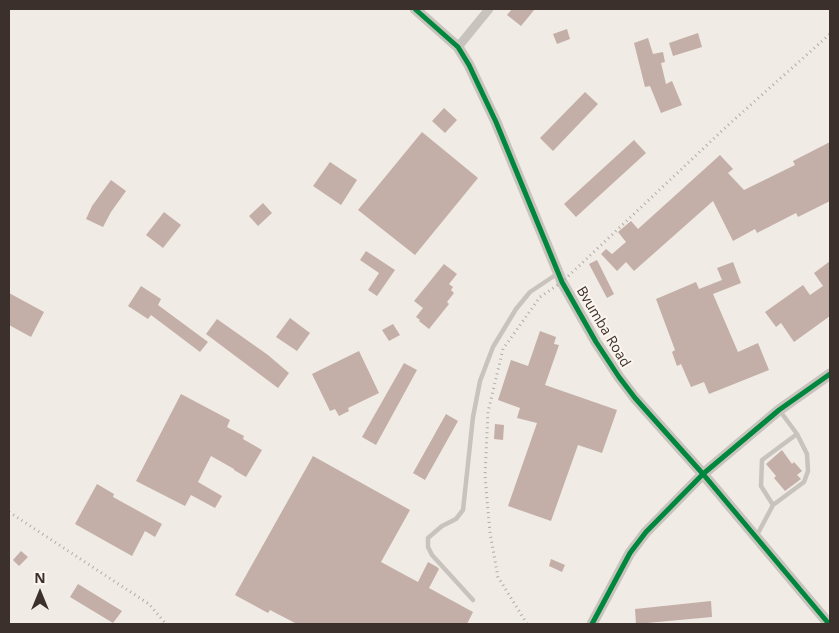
<!DOCTYPE html>
<style>
body{margin:0}
#map{position:relative;width:839px;height:633px;overflow:hidden;background:#f0ebe5;font-family:"Open Sans",sans-serif}
canvas{display:block}
.frame{position:absolute;inset:0;border:10px solid #3b302b;pointer-events:none}
.north{position:absolute;left:15px;top:568px;width:50px;height:50px;-webkit-text-stroke:4px #fbf5ee;paint-order:stroke;rotate:0deg;font-size:14px;font-weight:700;line-height:20px;text-align:center;color:#3b302b}
.north::after{content:'';display:block;margin:auto;width:18px;height:22px;background:#3b302b;clip-path:polygon(50% 0,100% 100%,50% 72%,0 100%)}
</style>
<div id="map">
<canvas width="839" height="633"></canvas>
<div class="frame"></div>
<div class="north">N</div>
</div>
<script>
const g = document.querySelector('canvas').getContext('2d');
g.lineJoin = 'round';
function fillPath(path, color) { g.fillStyle = color; g.fill(path, 'evenodd'); }
const shape = rows => new Path2D(rows.map(r => 'M' + r).join(''));
function trace(path, color, width, dash) { g.strokeStyle = color; g.lineWidth = width; g.lineCap = dash ? 'butt' : 'round'; g.setLineDash(dash || []); g.stroke(path); }
function drawText(font, color, halo, rows, align = 'center') {
  g.font = font + ' "Open Sans",sans-serif'; g.lineWidth = 4; g.setLineDash([]); g.textBaseline = 'middle'; g.strokeStyle = halo; g.fillStyle = color; for (const [text, x, y, turn = 0] of rows) {
    g.save(); g.translate(x, y); g.rotate((+turn || 0) * Math.PI / 180); g.textAlign = isNaN(turn) ? turn : align; if (halo) g.strokeText(text, 0, 0); g.fillText(text, 0, 0); g.restore();
  }
}
fillPath(shape([
 [512,9,535,9,521,26,507,15],
 [567,29,570,39,557,44,553,34],
 [698,33,702,47,673,56,669,43],
 [648,38,653,54,663,52,665,62,661,63,666,84,672,81,682,105,661,113,650,86,645,87,634,43],
 [585,92,598,104,553,151,540,138],
 [444,108,457,120,445,133,432,121],
 [422,132,478,178,415,255,358,210],
 [634,140,646,153,576,217,564,204],
 [830,142,830,201,798,217,796,213,757,233,755,229,733,241,713,201,634,271,626,262,617,271,601,254,606,249,612,254,626,242,618,232,631,221,638,229,720,155,733,169,728,173,744,190,795,165,793,161],
 [330,162,357,180,341,205,313,186],
 [111,180,126,191,111,212,103,227,86,219,92,206],
 [263,203,272,213,258,226,249,216],
 [164,212,181,225,163,248,146,235],
 [366,251,395,270,377,296,368,290,379,273,360,260],
 [597,260,614,294,607,298,589,264],
 [830,261,830,316,794,342,781,323,776,327,765,312,803,285,810,295,823,286,814,273],
 [733,262,741,283,713,294,738,352,758,343,769,370,709,394,704,382,691,387,681,364,677,366,672,352,675,350,656,299,696,282,699,289,722,280,717,268],
 [444,264,457,274,449,284,453,287,451,290,454,293,447,302,449,304,429,329,419,321,420,320,416,317,423,308,414,301],
 [141,286,161,299,158,305,208,342,200,352,151,315,148,319,128,306],
 [9,293,44,312,31,337,9,325],
 [290,318,310,333,297,351,276,337],
 [217,319,268,355,289,373,278,388,206,334],
 [393,324,400,335,389,341,382,330],
 [540,331,556,337,554,344,559,345,545,385,617,410,602,453,578,445,551,521,508,506,537,423,517,418,520,408,498,400,511,360,528,366],
 [359,351,379,393,348,408,349,411,339,416,335,409,330,411,312,374],
 [404,363,417,370,376,445,362,437],
 [181,394,230,420,227,427,244,436,243,439,262,450,246,477,234,470,234,469,211,456,198,482,222,496,215,508,191,495,185,506,136,481],
 [446,414,458,421,425,480,413,473],
 [495,424,504,425,503,440,494,439],
 [782,450,792,464,794,462,802,471,797,475,801,479,785,491,774,478,776,476,766,464],
 [313,456,410,510,381,562,418,582,428,562,437,567,439,569,429,588,473,612,467,624,297,624,270,610,268,613,235,595],
 [97,484,114,494,113,497,162,524,155,537,145,531,132,556,75,524],
 [21,551,28,557,19,566,13,560],
 [551,559,565,565,562,572,549,566],
 [78,584,122,611,113,623,70,597],
 [711,601,712,617,636,624,635,609]
]), '#c3afa7');
trace(shape([
 [773,505,804,482,808,471,807,454,797,434],
 [756,537,773,505,761,486,762,460,797,434,780,411],
 [473,600,432,555,428,547,428,538,442,526,456,519,463,510,473,417,480,381,493,347,516,309,530,292,557,274]
]), '#c9c3be', 4.5);
trace(shape([
 [458,47,489,9]
]), '#c9c3be', 9);
trace(shape([
 [415,9,458,47,469,65,496,122,562,282,596,342,619,377,635,398,703,474,829,624],
 [592,624,630,553,646,532,703,474,779,410,830,374]
]), '#c9c3be', 11);
trace(shape([
 [9,512,149,604,166,624],
 [527,624,498,577,490,533,485,476,488,412,503,349,540,297,562,282,726,127,830,34]
]), '#b1aca8', 3, [1, 4]);
trace(shape([
 [415,9,458,47,469,65,496,122,562,282,596,342,619,377,635,398,703,474,829,624],
 [592,624,630,553,646,532,703,474,779,410,830,374]
]), '#00873e', 5);
drawText('14px', '#3b302b', '#fbf5ee', [
 ["Bvumba Road",603,327,59]
]);
</script>
